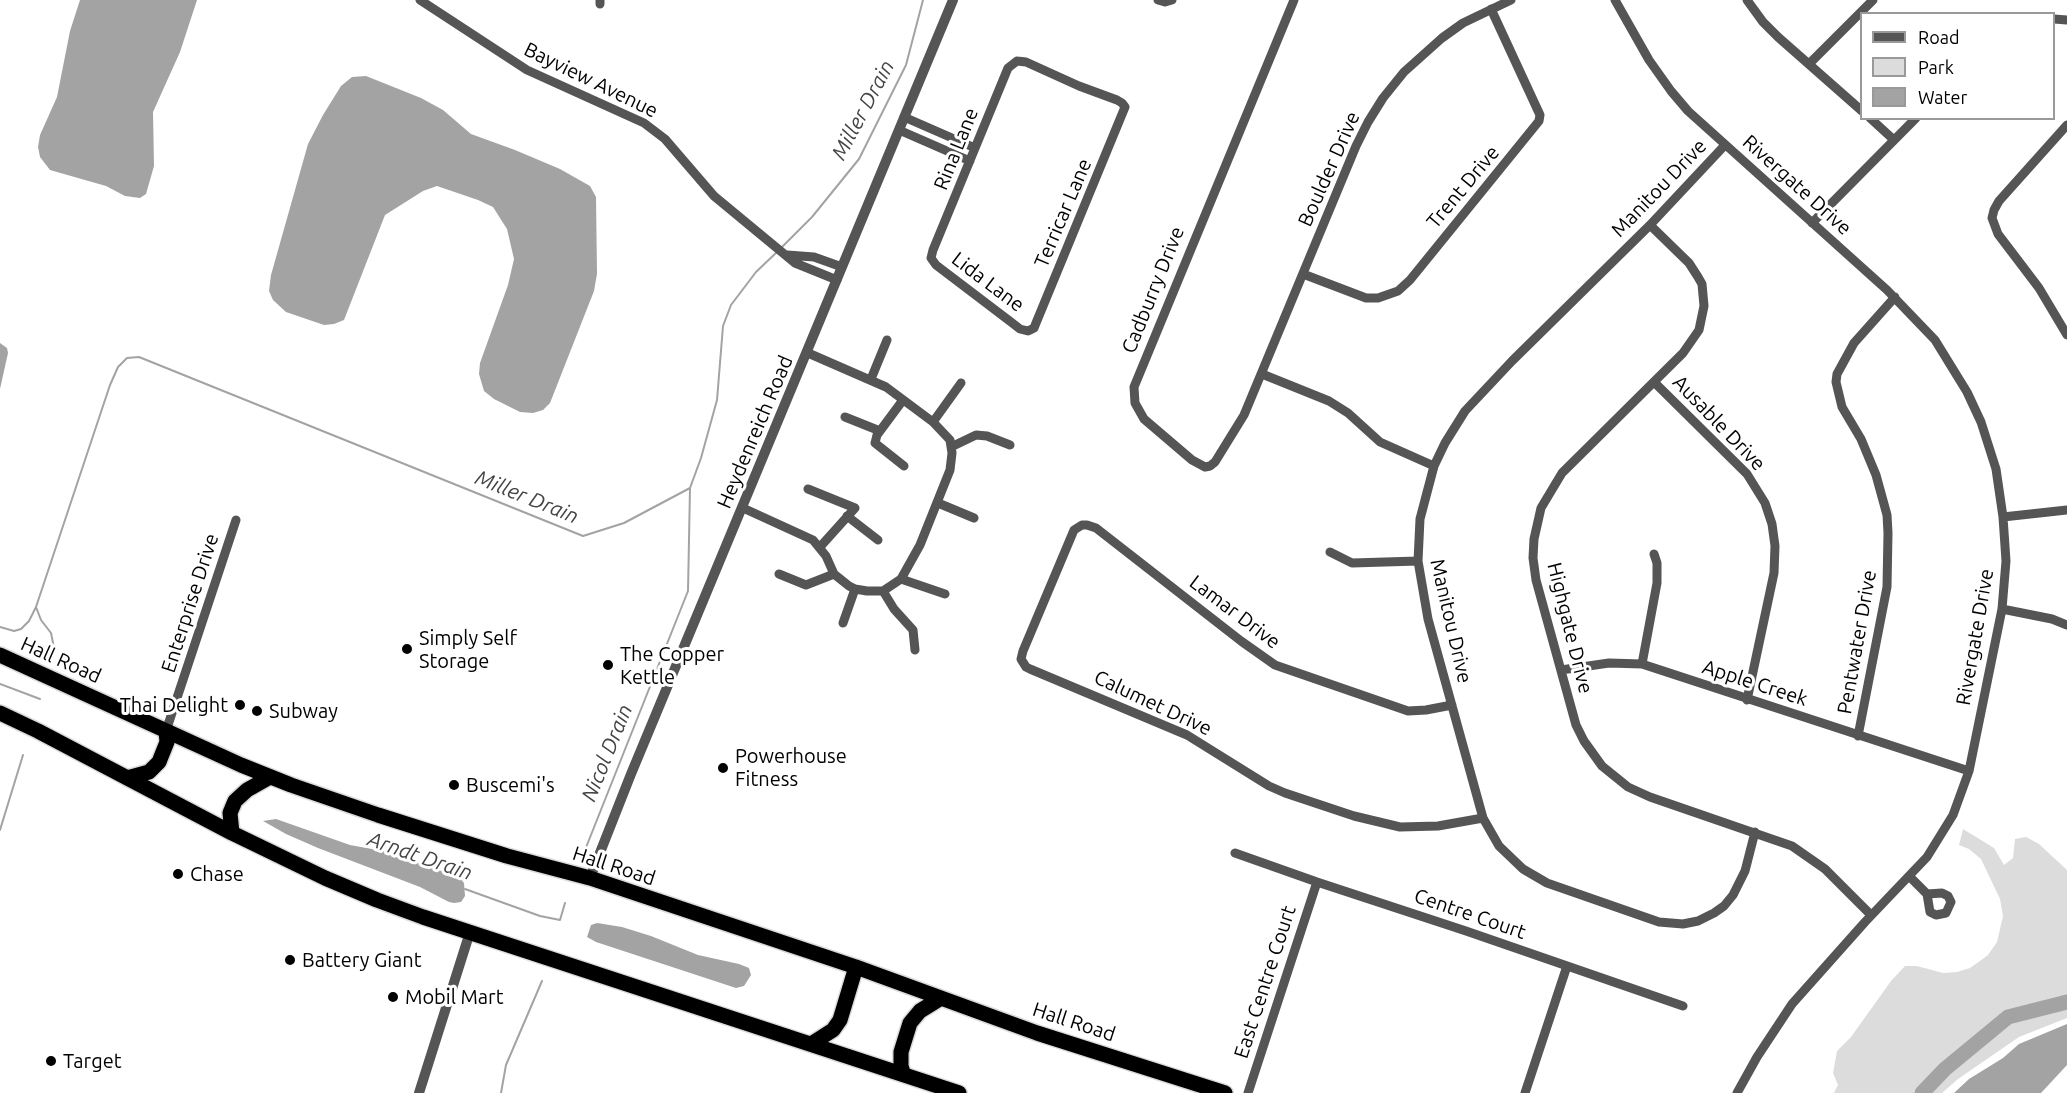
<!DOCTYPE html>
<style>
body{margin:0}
#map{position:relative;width:2067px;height:1093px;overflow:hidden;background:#fff;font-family:Ubuntu,sans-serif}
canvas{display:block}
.legend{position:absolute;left:1860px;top:12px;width:195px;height:108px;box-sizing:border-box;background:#fff;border:2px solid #999;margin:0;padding:8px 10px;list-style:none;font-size:18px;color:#000}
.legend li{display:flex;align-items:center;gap:12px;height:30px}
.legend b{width:30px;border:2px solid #999}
</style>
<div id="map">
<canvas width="2067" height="1093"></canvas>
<ul class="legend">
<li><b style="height:8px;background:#555"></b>Road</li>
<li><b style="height:16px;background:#dcdcdc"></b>Park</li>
<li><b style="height:16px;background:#a3a3a3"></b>Water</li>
</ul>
</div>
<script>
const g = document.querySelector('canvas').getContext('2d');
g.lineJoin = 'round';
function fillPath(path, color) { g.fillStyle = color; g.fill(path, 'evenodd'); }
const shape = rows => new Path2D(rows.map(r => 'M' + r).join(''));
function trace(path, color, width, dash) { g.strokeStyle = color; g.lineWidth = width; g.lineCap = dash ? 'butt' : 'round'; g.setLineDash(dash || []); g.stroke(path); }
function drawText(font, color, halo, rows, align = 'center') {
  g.font = font + ' Ubuntu,sans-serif'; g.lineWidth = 6; g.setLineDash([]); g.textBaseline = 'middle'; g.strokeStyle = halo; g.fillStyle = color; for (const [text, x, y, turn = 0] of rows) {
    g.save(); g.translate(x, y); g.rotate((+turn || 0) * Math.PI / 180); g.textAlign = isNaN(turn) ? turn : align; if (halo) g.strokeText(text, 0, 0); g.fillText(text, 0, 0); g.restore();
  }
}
fillPath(shape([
 [1963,829,1994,848,2004,865,2013,858,2015,839,2026,837,2039,844,2067,870,2067,1018,2019,1037,1958,1079,1942,1093,1834,1093,1838,1085,1833,1073,1837,1051,1851,1037,1891,981,1905,966,1917,966,1943,973,1957,972,1970,968,1980,961,1988,955,1997,942,2003,916,2000,899,1981,859,1969,849,1959,845]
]), '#dcdcdc');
fillPath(shape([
 [80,0,197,0,180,52,153,112,154,166,146,194,140,198,125,196,106,186,50,170,40,157,38,147,40,135,57,97,70,31],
 [366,76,421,98,443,110,471,134,515,150,560,169,590,186,596,197,597,274,594,291,550,403,543,410,533,413,520,412,494,399,484,391,479,374,480,363,508,285,514,259,507,229,493,207,478,200,437,186,423,191,385,215,344,320,334,324,324,325,286,312,273,300,269,291,271,275,308,144,323,115,341,86,352,77],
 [0,343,7,348,8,353,0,389],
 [276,819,350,845,383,851,459,877,464,883,465,896,461,902,454,903,449,902,420,887,318,848,286,834,263,821],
 [597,923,622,927,651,936,698,955,739,964,749,968,751,975,744,986,736,988,596,942,587,937,591,925],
 [2067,1024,2067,1065,2041,1093,1954,1093,1969,1079,2003,1058,2019,1044]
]), '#a3a3a3');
trace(shape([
 [782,247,812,217,859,159,906,65,923,0],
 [36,607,41,620,51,633,55,653],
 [0,627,14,631,21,629,29,621,36,607,110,385,118,367,127,358,139,357,583,536,624,523,690,488],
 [0,684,40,699],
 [0,830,23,755],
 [583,855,688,591,690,488,701,458,717,400,723,326,731,305,756,272,778,251],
 [465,889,540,916,560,920,565,903],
 [501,1093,506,1065,542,981]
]), '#a3a3a3', 2);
trace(shape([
 [1922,1093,1945,1069,2008,1017,2067,1002]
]), '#a3a3a3', 15);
const trunk = shape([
 [0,655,241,765,291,785,378,815,507,856,590,878,856,967,1037,1033,1225,1093],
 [0,713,38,731,232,833,325,878,377,900,423,917,959,1093],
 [127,778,149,772,159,762,167,742,166,731],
 [232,833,230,813,235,801,247,790,270,777],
 [811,1044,833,1030,840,1020,856,967],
 [904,1075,901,1066,901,1052,910,1023,920,1011,941,998]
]);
trace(trunk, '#dbdbdb', 18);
trace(shape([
 [420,0,527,70,644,123,665,139,714,196,795,263,837,280],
 [600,0,600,4],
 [1158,0,1165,2,1172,0],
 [1294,0,1134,387,1135,403,1144,419,1192,460,1205,467,1210,466,1215,462,1244,415,1356,146,1368,122,1383,98,1404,72,1442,38,1463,23,1511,0],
 [1615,0,1649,60,1671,91,1688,111,1887,290,1935,340,1967,392,1981,422,1996,469,2003,517,2006,561,2002,609,1969,771,1953,815,1927,857,1865,922,1792,1004,1757,1057,1737,1093],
 [1747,0,1763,22,1778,37,1862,111],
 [2054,19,2067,20],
 [1017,61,1026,62,1079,86,1117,100,1122,103,1125,107,1036,323,1034,328,1028,331,1020,329,1011,322,936,265,931,258,933,250,1008,68,1017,61],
 [1809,64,1873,0],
 [904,117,975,148],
 [1870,118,1894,140],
 [2067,125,1999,201,1994,210,1992,218,1998,234,2039,288,2067,335],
 [899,130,970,161],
 [1725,145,1650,225,1512,361,1465,411,1445,443,1434,466,1420,519,1418,561,1428,619,1483,818,1499,846,1523,869,1547,883,1659,922,1683,924,1698,921,1714,913,1724,906,1733,895,1745,871,1755,832],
 [1812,223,1916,118],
 [1650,225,1689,263,1698,277,1702,284,1704,306,1699,330,1683,353,1562,473,1541,508,1534,539,1533,558,1536,580,1576,725,1584,741,1602,766,1628,787,1650,797,1792,846,1825,869,1871,915],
 [787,255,814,257,842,267],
 [1303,274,1366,298,1378,298,1398,291,1410,280,1539,121,1540,115,1491,9],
 [808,353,886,387,933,422,950,440,952,453,950,470,920,545,901,579,883,591],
 [1262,374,1329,401,1348,413,1380,442,1434,466],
 [871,379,887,340],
 [1654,382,1747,474,1765,503,1772,524,1775,546,1774,573,1747,700],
 [903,400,877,435,875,443,904,466],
 [845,417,880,431],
 [933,422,961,383],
 [951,447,976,435,987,436,1010,445],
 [808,489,855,508,820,547],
 [938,503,974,518],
 [743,508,813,540,826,556,834,574,849,586,855,589,867,591,883,591,894,609,913,630,915,650],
 [847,516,878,540],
 [2003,517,2067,510],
 [1330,552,1352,563,1418,561],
 [779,574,806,585,834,574],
 [901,579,945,594],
 [2002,609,2052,619,2067,625],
 [843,623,855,589],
 [1642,664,1657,583,1657,563,1654,554],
 [1561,670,1609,663,1642,664,1969,771],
 [1452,705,1426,710,1408,711,1275,665,1241,641,1096,528,1087,525,1082,525,1074,530,1023,651,1021,659,1026,667,1030,669,1187,735,1269,786,1285,793,1354,816,1400,827,1438,826,1483,818],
 [166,731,236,520],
 [1858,736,1887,587,1888,533,1887,515,1876,475,1861,439,1842,407,1836,382,1837,374,1854,343,1895,297],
 [1235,853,1317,882,1466,931,1683,1006],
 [1910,877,1927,894,1930,912,1936,915,1946,913,1951,902,1948,896,1942,893,1927,894],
 [1248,1093,1317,882],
 [1525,1093,1567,966]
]), '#555', 9);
trace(shape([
 [590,878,631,774,953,0],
 [419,1093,470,932]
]), '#555', 10);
trace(trunk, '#000', 15);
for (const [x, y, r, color] of [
 [407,649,6,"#000"],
 [608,665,6,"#000"],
 [240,705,6,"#000"],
 [257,711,6,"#000"],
 [723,768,6,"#000"],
 [454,785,6,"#000"],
 [178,874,6,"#000"],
 [290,960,6,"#000"],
 [393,997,6,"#000"],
 [51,1061,6,"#000"]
]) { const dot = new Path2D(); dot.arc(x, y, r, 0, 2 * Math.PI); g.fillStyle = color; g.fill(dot); trace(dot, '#fff', 2); }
drawText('20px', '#000', '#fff', [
 ["Bayview Avenue",591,80,26],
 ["Rina Lane",956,149,-68],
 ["Boulder Drive",1329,169,-66],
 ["Rivergate Drive",1797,185,42],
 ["Trent Drive",1463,187,-50],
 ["Manitou Drive",1659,188,-46],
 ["Terricar Lane",1063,213,-67],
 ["Lida Lane",988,282,37],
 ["Cadburry Drive",1153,290,-68],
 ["Ausable Drive",1719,423,46],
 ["Heydenreich Road",755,432,-67],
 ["Enterprise Drive",190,603,-72],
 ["Lamar Drive",1235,612,37],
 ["Manitou Drive",1451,621,77],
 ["Highgate Drive",1570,628,76],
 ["Rivergate Drive",1975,637,-80],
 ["Pentwater Drive",1857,642,-80],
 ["Hall Road",61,660,24],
 ["Apple Creek",1755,683,18],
 ["Calumet Drive",1153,703,25],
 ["Hall Road",614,866,18],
 ["Centre Court",1470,914,19],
 ["East Centre Court",1265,982,-72],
 ["Hall Road",1074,1022,18]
]);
drawText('20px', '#000', '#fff', [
 ["Simply Self",419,638],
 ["Storage",419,661],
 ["The Copper",620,654],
 ["Kettle",620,677],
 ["Thai Delight",228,705,"right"],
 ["Subway",269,711],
 ["Powerhouse",735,756],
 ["Fitness",735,779],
 ["Buscemi's",466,785],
 ["Chase",190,874],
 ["Battery Giant",302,960],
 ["Mobil Mart",405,997],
 ["Target",63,1061]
], 'left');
drawText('italic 21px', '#444', '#fff', [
 ["Miller Drain",863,110,-62],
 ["Miller Drain",527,497,22],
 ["Nicol Drain",607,753,-68],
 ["Arndt Drain",420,856,19]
]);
</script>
